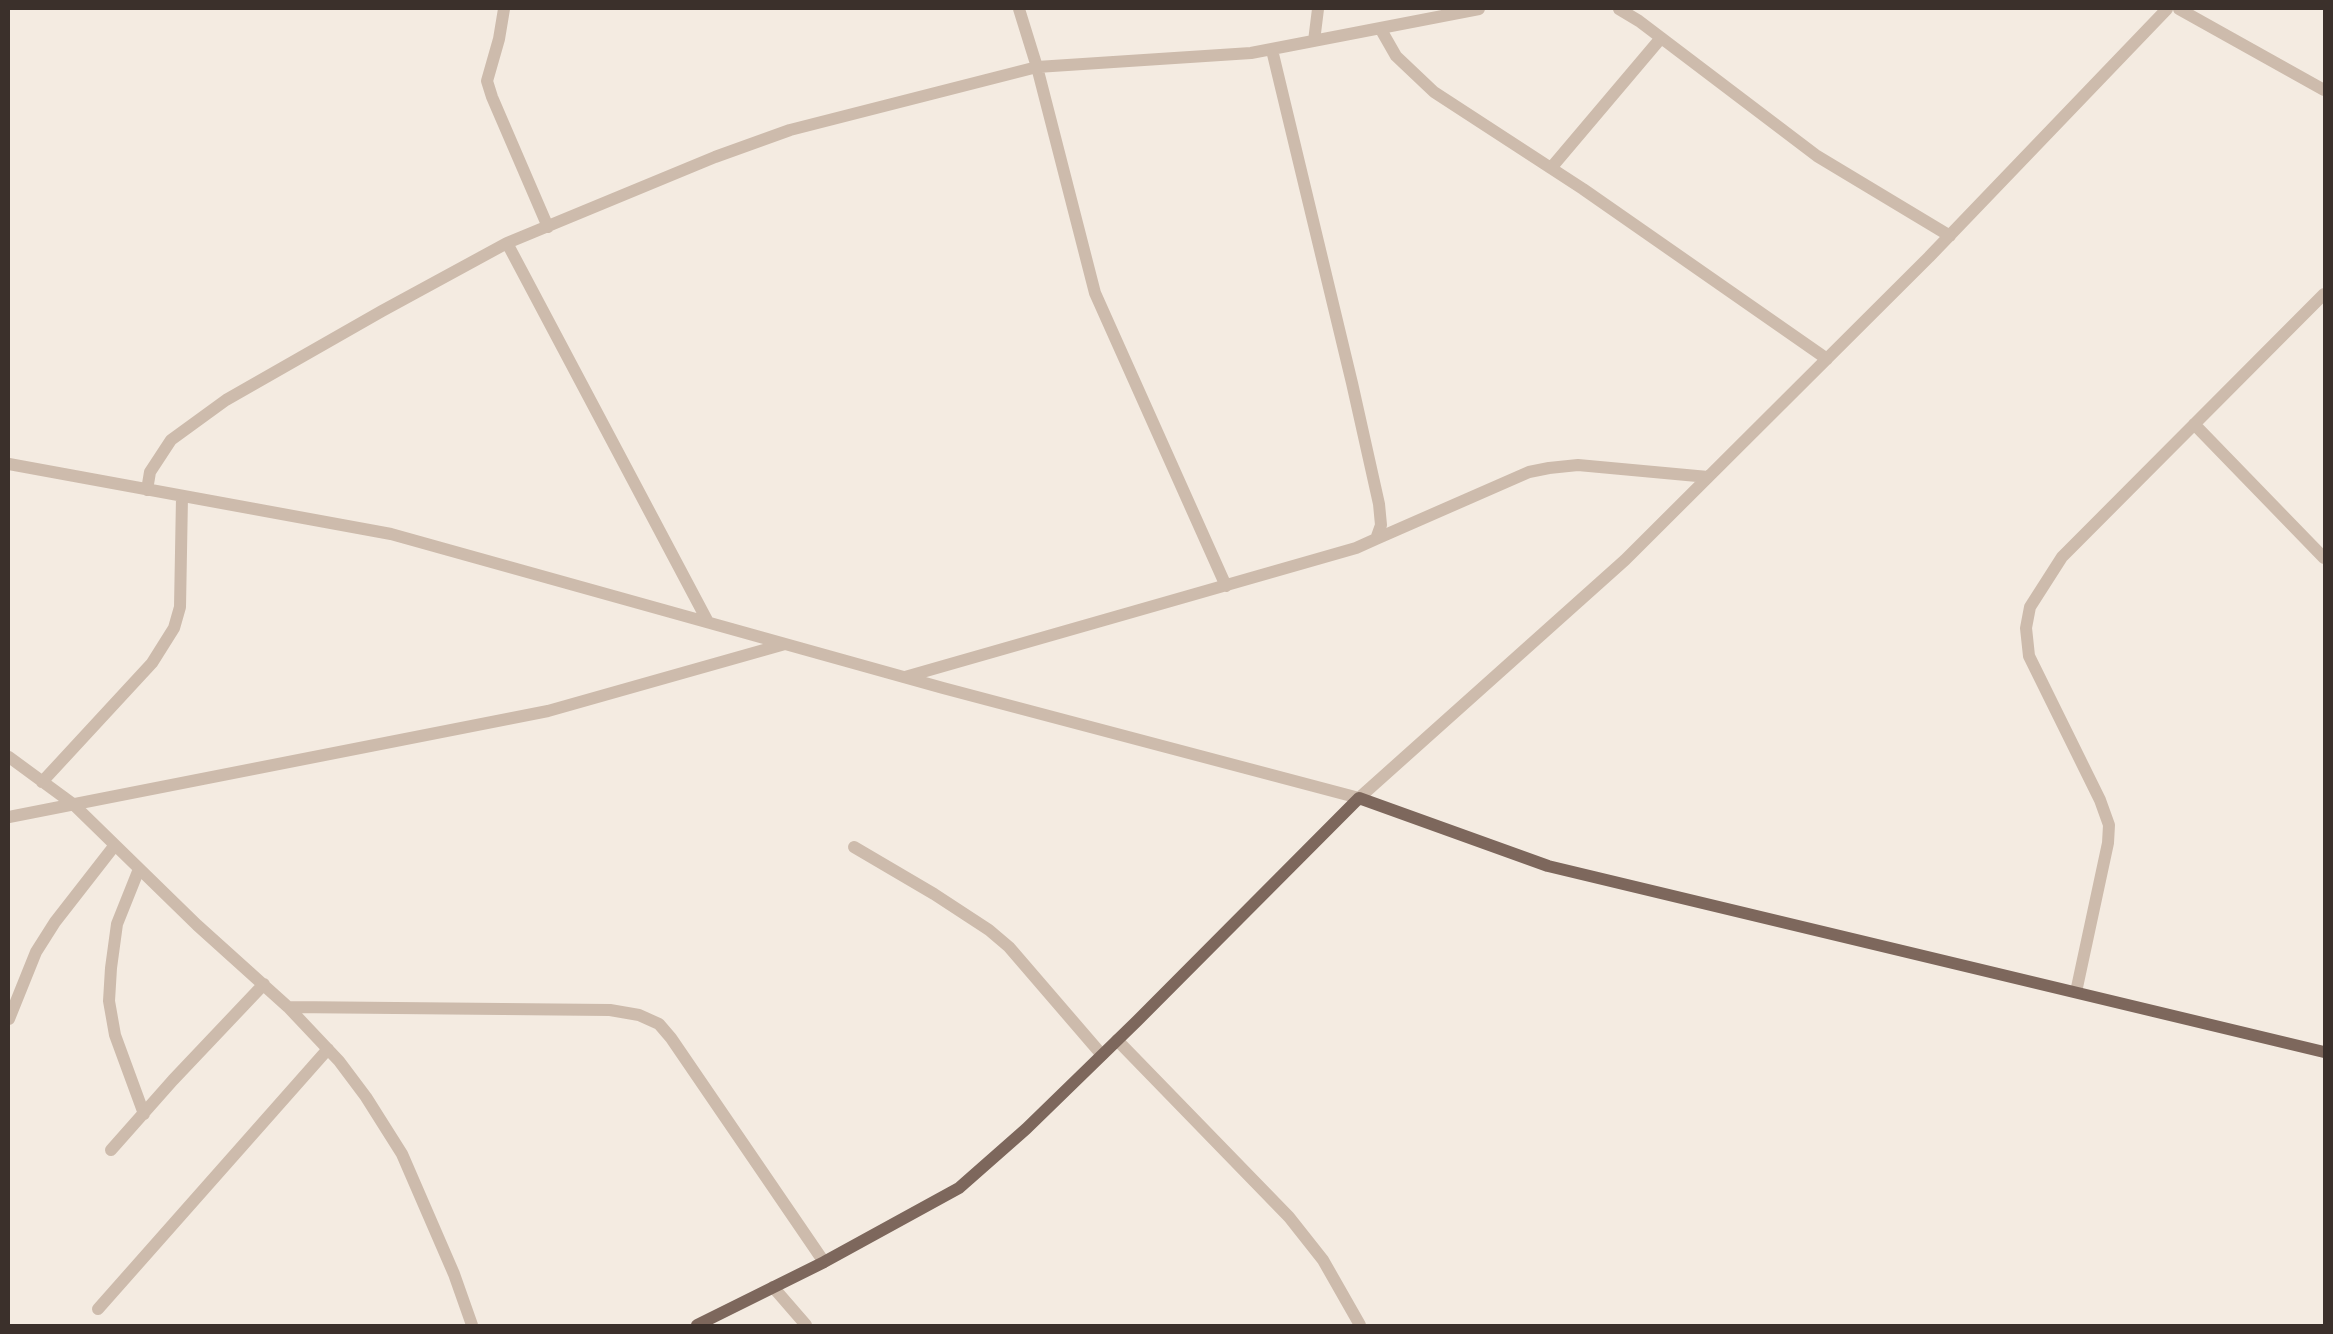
<!DOCTYPE html>
<style>
body{margin:0}
#map{position:relative;width:2333px;height:1334px;overflow:hidden;background:#f4ebe1;font-family:Barlow,sans-serif}
canvas{display:block}
.frame{position:absolute;inset:0;border:10px solid #3b302b;pointer-events:none}
</style>
<div id="map">
<canvas width="2333" height="1334"></canvas>
<div class="frame"></div>
</div>
<script>
const g = document.querySelector('canvas').getContext('2d');
g.lineJoin = 'round';
const shape = rows => new Path2D(rows.map(r => 'M' + r).join(''));
function trace(path, color, width, dash) { g.strokeStyle = color; g.lineWidth = width; g.lineCap = dash ? 'butt' : 'round'; g.setLineDash(dash || []); g.stroke(path); }
trace(shape([
 [504,9,499,39,487,81,492,97,548,227],
 [1019,9,1037,67,1095,293,1226,586],
 [1619,9,1639,21,1817,156,1950,236],
 [2179,9,2324,90],
 [1380,28,1396,56,1434,92,1583,189,1827,359],
 [1314,41,1318,9],
 [1551,168,1661,38],
 [507,243,708,622],
 [2194,424,2324,558],
 [9,464,391,534,943,688,1359,798,1625,560,1929,257,2167,9],
 [147,490,150,472,171,440,226,400,382,311,507,243,715,157,790,130,1037,67,1251,53,1479,9],
 [1376,539,1529,472,1549,468,1578,465,1708,477],
 [905,677,1356,548,1376,539,1381,525,1379,504,1352,383,1272,50],
 [9,757,73,804,197,925,288,1007,339,1061,366,1097,402,1154,454,1274,472,1325],
 [42,782,152,663,174,628,180,607,182,497],
 [9,817,548,711,785,644],
 [854,847,934,894,989,930,1009,947,1102,1055],
 [139,869,117,924,111,968,109,1001,115,1035,144,1114],
 [2076,992,2108,843,2109,825,2100,800,2029,656,2026,628,2030,607,2062,557,2324,294],
 [288,1007,610,1010,639,1015,659,1024,671,1038,824,1262],
 [9,1019,36,952,55,922,115,845],
 [1117,1040,1289,1217,1323,1260,1360,1325],
 [111,1150,173,1080,264,984],
 [773,1287,806,1325],
 [98,1309,328,1049]
]), '#cdbbac', 12);
trace(shape([
 [697,1325,824,1262,959,1188,1026,1129,1137,1021,1359,798,1548,866,2324,1052]
]), '#7d675c', 12);
</script>
